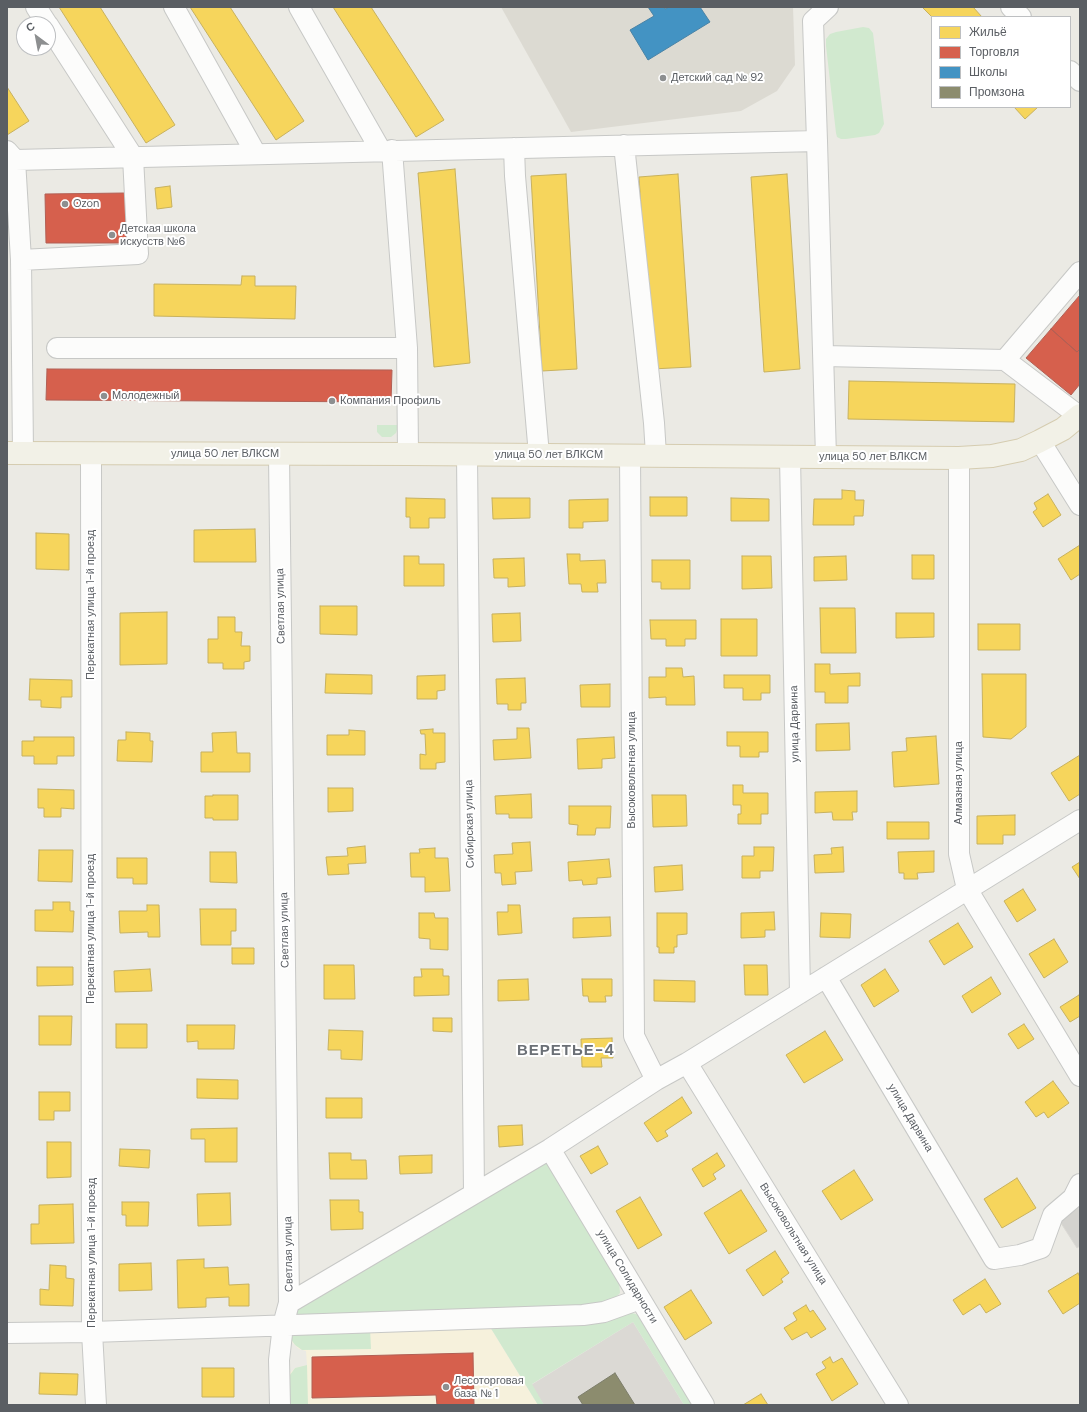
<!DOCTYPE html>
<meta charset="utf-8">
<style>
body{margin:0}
#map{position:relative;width:1087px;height:1412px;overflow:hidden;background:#ebeae4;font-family:"DM Sans",sans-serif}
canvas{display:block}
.frame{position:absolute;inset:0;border:8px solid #5a5e63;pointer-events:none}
.legend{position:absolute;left:931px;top:16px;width:140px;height:92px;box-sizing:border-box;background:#fff;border:1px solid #bdbfc1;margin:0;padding:5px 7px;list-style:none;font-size:12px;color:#5a5e63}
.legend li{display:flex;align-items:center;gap:8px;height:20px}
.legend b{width:20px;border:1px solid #bdbfc1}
.north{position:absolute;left:16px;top:16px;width:40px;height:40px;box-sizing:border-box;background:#fff;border:1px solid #bdbfc1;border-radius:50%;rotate:328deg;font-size:11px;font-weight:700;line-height:16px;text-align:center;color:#5a5e63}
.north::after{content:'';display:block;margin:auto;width:14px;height:18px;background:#8d8f90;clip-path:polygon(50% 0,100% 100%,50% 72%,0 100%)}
</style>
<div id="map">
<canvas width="1087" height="1412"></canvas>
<div class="frame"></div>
<ul class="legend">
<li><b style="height:11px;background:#f6d55c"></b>Жильё</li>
<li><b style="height:11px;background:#d6604d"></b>Торговля</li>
<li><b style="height:11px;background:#4393c3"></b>Школы</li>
<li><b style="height:11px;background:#8c8c6e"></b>Промзона</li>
</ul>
<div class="north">С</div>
</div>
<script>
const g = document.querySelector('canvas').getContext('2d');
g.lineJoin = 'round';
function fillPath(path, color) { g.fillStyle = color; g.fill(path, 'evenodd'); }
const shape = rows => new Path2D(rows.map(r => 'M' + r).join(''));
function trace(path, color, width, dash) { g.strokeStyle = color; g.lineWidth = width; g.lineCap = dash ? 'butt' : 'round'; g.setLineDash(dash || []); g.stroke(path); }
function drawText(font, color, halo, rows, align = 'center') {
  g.font = font + ' "DM Sans",sans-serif'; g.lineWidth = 4; g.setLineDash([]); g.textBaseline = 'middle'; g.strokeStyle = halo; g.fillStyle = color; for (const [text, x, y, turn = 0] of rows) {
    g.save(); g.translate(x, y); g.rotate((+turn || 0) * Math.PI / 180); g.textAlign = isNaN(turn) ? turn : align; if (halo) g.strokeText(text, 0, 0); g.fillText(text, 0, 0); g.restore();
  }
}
fillPath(shape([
 [487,1322,538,1405,287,1405,290,1373,295,1368,307,1365,306,1351,299,1349,292,1342,290,1338]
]), '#f6f1dc');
fillPath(shape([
 [633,1322,684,1405,544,1405,531,1385]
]), '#dbd9d4');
fillPath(shape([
 [501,7,793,7,795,65,777,91,741,111,571,132]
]), '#dcdad2');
fillPath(shape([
 [863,27,869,28,873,33,884,124,879,133,875,135,846,139,841,139,837,137,836,133,826,46,826,39,830,34,836,32],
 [377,425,397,425,397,430,396,433,391,437,382,437,377,432],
 [547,1158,619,1280,620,1293,611,1302,594,1306,293,1318,297,1306],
 [629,1312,642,1316,699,1405,684,1405,633,1322,532,1384,544,1405,538,1405,487,1322],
 [370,1328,371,1349,302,1350,295,1345,290,1338,290,1331],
 [307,1365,308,1405,287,1405,287,1379,295,1368]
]), '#d1e9cf');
const homes = shape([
 [59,7,100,7,175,125,146,143,59,7],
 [190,7,230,7,304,121,276,140,190,7],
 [333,7,371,7,444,120,416,137,333,7],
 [922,7,973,7,982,17,932,17,922,7],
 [7,87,29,121,7,135,7,87],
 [1014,107,1038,107,1025,119,1014,107],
 [455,169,470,363,434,367,418,173,455,169],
 [566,174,577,369,542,371,531,176,566,174],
 [678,174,691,367,652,369,639,177,678,174],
 [787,174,800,369,764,372,751,177,787,174],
 [170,186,172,207,157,209,155,188,170,186],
 [242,276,255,276,255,286,296,286,295,319,154,316,154,284,241,285,242,276],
 [849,381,1015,384,1014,422,848,419,849,381],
 [842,490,855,491,855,500,864,500,863,516,854,516,854,525,813,525,814,499,842,499,842,490],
 [1048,494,1061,515,1043,527,1033,512,1037,509,1034,503,1048,494],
 [650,497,687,497,687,516,650,516,650,497],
 [406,498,445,499,445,518,429,518,429,528,410,528,410,517,406,517,406,498],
 [492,498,530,498,530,518,493,519,492,498],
 [731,498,769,499,769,521,731,521,731,498],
 [608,499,608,521,583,522,583,528,569,528,569,500,608,499],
 [255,529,256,562,194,562,194,530,255,529],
 [36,533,69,534,69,570,36,569,36,533],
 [1080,545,1080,574,1071,580,1058,559,1080,545],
 [567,554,580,554,580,561,605,560,606,583,597,583,598,592,582,592,581,584,569,584,567,554],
 [912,555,934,555,934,579,912,579,912,555],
 [404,556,419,556,419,564,444,564,444,586,404,586,404,556],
 [742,556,771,556,772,588,742,589,742,556],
 [846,556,847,580,814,581,814,557,846,556],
 [524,558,525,586,508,587,508,578,494,578,493,559,524,558],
 [652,560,690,560,690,589,661,589,661,582,652,582,652,560],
 [320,606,357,606,357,635,320,634,320,606],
 [820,608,855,608,856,653,821,653,820,608],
 [167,612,167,664,120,665,120,613,167,612],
 [520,613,521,641,493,642,492,614,520,613],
 [896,613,934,613,934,637,896,638,896,613],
 [218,617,235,617,235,632,242,632,241,646,250,646,250,661,244,662,244,669,223,669,223,663,208,663,208,639,218,639,218,617],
 [721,619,757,619,757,656,721,656,721,619],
 [650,620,696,620,696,639,685,639,685,646,666,646,666,639,651,639,650,620],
 [978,624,1020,624,1020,650,978,650,978,624],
 [815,664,830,664,830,674,860,673,860,686,848,686,848,703,825,703,825,692,815,692,815,664],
 [666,668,682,668,683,677,694,676,695,705,666,705,666,697,649,698,649,677,666,677,666,668],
 [326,674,372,675,372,694,325,693,326,674],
 [982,674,1026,674,1026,727,1011,739,983,737,982,674],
 [445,675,445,690,437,691,437,699,417,699,417,676,445,675],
 [724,675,770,675,770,693,761,693,761,700,743,700,743,688,724,688,724,675],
 [525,678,526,703,521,703,521,710,508,710,508,704,497,704,496,679,525,678],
 [30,679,72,680,72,697,61,697,61,708,41,707,41,700,29,700,30,679],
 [610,684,610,707,581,707,580,685,610,684],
 [849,723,850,750,816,751,816,724,849,723],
 [517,728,529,728,531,758,494,760,493,740,517,739,517,728],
 [433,729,433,733,445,733,445,762,436,763,436,769,420,769,420,754,426,755,425,734,421,734,420,730,433,729],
 [349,730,365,731,365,755,327,755,327,735,349,735,349,730],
 [126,732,150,733,150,741,153,741,152,762,117,761,118,740,126,740,126,732],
 [236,732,237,753,250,753,250,772,201,772,201,752,213,752,212,733,236,732],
 [727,732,768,732,768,752,759,752,759,757,740,757,740,746,727,746,727,732],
 [936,736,939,784,894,787,892,752,907,751,906,738,936,736],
 [34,737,74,737,74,756,57,756,57,764,34,764,34,756,22,756,22,741,34,741,34,737],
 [614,737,615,758,602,759,602,768,578,769,577,739,614,737],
 [1080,755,1080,794,1069,801,1051,773,1080,755],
 [733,785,743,785,743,793,768,793,768,814,761,814,761,824,738,824,738,814,741,814,741,805,733,805,733,785],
 [328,788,353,788,353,811,328,812,328,788],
 [38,789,74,790,74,809,61,808,61,817,44,817,44,808,38,808,38,789],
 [857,791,857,812,852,812,853,820,833,820,832,812,815,813,815,792,857,791],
 [531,794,532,818,509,818,509,814,496,814,495,796,531,794],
 [213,795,238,795,238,820,213,820,213,818,205,818,205,796,213,796,213,795],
 [652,795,686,795,687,826,653,827,652,795],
 [569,806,611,806,610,828,596,828,595,835,577,835,578,825,569,824,569,806],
 [1015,815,1015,835,1003,835,1003,844,977,844,977,816,1015,815],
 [887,822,929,822,929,839,887,839,887,822],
 [530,842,532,871,515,872,516,884,502,885,501,873,495,873,494,855,513,854,512,843,530,842],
 [365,846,366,863,348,864,349,874,328,875,326,857,348,856,347,848,365,846],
 [754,847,774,847,773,871,760,871,760,878,742,878,742,856,754,856,754,847],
 [843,847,844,872,815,873,814,855,832,854,831,848,843,847],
 [435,848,435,858,448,858,450,891,425,892,425,877,411,877,410,853,420,853,419,849,435,848],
 [39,850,73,850,72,882,38,881,39,850],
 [934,851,934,872,917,873,918,879,904,879,904,873,899,873,898,852,934,851],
 [210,852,236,852,237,883,210,882,210,852],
 [117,858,147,858,147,884,133,884,133,878,117,878,117,858],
 [609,859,611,877,597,878,597,884,583,885,582,880,569,881,568,862,609,859],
 [1080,862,1080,879,1072,867,1080,862],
 [682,865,683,890,655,892,654,867,682,865],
 [1023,889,1036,910,1017,922,1004,901,1023,889],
 [53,902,70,902,70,911,74,911,73,932,35,931,35,910,53,910,53,902],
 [147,905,159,905,160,937,148,937,148,932,120,933,119,911,147,911,147,905],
 [508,905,520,905,522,933,498,935,497,912,508,912,508,905],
 [200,909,236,909,236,931,231,931,231,945,201,945,200,909],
 [774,912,775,930,765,930,765,937,741,938,741,913,774,912],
 [419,913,434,913,435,918,448,918,448,950,430,949,430,939,419,938,419,913],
 [657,913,687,913,687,934,677,935,677,947,674,947,674,953,659,953,659,947,657,947,657,913],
 [821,913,851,914,850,938,820,937,821,913],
 [610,917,611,936,573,938,573,918,610,917],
 [958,923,973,947,944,965,929,941,958,923],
 [1054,939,1068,962,1044,978,1029,954,1054,939],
 [232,948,254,948,254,964,232,964,232,948],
 [324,965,354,965,355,999,324,999,324,965],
 [744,965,767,965,768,995,745,995,744,965],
 [37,967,73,967,73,985,37,986,37,967],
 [150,969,152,991,115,992,114,971,150,969],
 [421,969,443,969,443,976,449,976,449,995,414,996,414,977,422,977,421,969],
 [885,969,899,991,874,1007,861,985,885,969],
 [991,977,1001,994,972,1013,962,996,991,977],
 [528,979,529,1000,498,1001,498,980,528,979],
 [582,979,612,979,612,996,605,996,606,1002,589,1002,588,996,583,996,582,979],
 [654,980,695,981,695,1002,654,1001,654,980],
 [1079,995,1080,995,1080,1016,1070,1022,1060,1007,1079,995],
 [39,1016,72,1016,71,1045,39,1045,39,1016],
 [433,1018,452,1018,452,1032,433,1031,433,1018],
 [116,1024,147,1024,147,1048,116,1048,116,1024],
 [1024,1024,1034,1039,1018,1049,1008,1034,1024,1024],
 [187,1025,235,1025,234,1049,198,1049,198,1041,187,1042,187,1025],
 [329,1030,363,1031,362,1060,341,1059,341,1050,328,1050,329,1030],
 [825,1031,843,1060,804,1083,786,1055,825,1031],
 [612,1038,613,1058,601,1058,602,1067,582,1067,581,1039,612,1038],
 [197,1079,238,1080,238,1099,197,1098,197,1079],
 [1053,1081,1069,1103,1048,1118,1044,1112,1036,1117,1025,1102,1053,1081],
 [39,1092,70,1092,70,1111,54,1111,54,1120,39,1120,39,1092],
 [682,1097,692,1113,665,1131,668,1136,657,1142,644,1123,682,1097],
 [326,1098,362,1098,362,1118,326,1118,326,1098],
 [522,1125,523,1145,499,1147,498,1126,522,1125],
 [237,1128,237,1162,205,1162,205,1139,191,1139,191,1129,237,1128],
 [47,1142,71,1142,71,1177,47,1178,47,1142],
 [598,1146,608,1164,591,1174,580,1156,598,1146],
 [120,1149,150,1150,149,1168,119,1166,120,1149],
 [329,1153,351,1153,351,1160,366,1160,367,1179,330,1179,329,1153],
 [717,1153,725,1166,713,1174,716,1179,703,1187,692,1169,717,1153],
 [432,1155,432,1173,400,1174,399,1156,432,1155],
 [854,1170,873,1200,841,1220,822,1191,854,1170],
 [1017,1178,1036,1208,1002,1228,984,1199,1017,1178],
 [741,1190,767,1231,729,1254,704,1213,741,1190],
 [230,1193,231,1225,198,1226,197,1194,230,1193],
 [640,1197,662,1235,638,1249,616,1211,640,1197],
 [330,1200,359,1200,359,1212,363,1212,363,1229,331,1230,330,1200],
 [122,1202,149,1202,148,1226,126,1226,126,1215,122,1215,122,1202],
 [73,1204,74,1243,31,1244,31,1224,39,1224,39,1205,73,1204],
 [775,1251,789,1273,781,1279,783,1282,763,1296,746,1270,775,1251],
 [204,1259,204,1268,228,1267,229,1285,249,1284,249,1306,229,1306,229,1297,206,1298,206,1307,178,1308,177,1260,204,1259],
 [151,1263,152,1290,119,1291,119,1264,151,1263],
 [50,1265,66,1266,66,1278,74,1279,73,1306,40,1305,40,1289,49,1290,50,1265],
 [1078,1273,1080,1277,1080,1303,1063,1314,1048,1291,1078,1273],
 [985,1279,1001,1304,986,1313,980,1304,963,1315,953,1300,985,1279],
 [691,1290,712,1323,685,1340,664,1307,691,1290],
 [806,1305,810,1312,813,1310,826,1329,811,1338,807,1332,792,1340,784,1328,797,1320,793,1313,806,1305],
 [830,1357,833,1363,842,1358,858,1384,832,1401,816,1374,826,1368,822,1362,830,1357],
 [202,1368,234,1368,234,1397,202,1397,202,1368],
 [40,1373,78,1374,77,1395,39,1394,40,1373],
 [761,1394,768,1405,743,1405,761,1394]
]);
fillPath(homes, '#f6d55c');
trace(homes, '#c7b15e', 1);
const shops = shape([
 [126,193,126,243,46,243,45,194,126,193],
 [1080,295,1080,349,1077,352,1051,329,1080,295],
 [1051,329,1077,352,1080,349,1080,384,1071,395,1026,358,1051,329],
 [47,369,392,370,391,402,46,400,47,369],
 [473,1353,474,1405,437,1405,436,1395,312,1398,312,1357,473,1353]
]);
fillPath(shops, '#d6604d');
trace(shops, '#b15f54', 1);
const schools = shape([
 [648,7,664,7,665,9,669,7,700,7,710,22,648,60,630,30,654,16,648,7]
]);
fillPath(schools, '#4393c3');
trace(schools, '#4a83a6', 1);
const industry = shape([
 [615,1373,635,1405,583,1405,578,1397,615,1373]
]);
fillPath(industry, '#8c8c6e');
trace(industry, '#7d7e6b', 1);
const building = shape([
 [1080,1207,1080,1246,1077,1248,1059,1220,1080,1207]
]);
fillPath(building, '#d4d3cf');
trace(building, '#dad9d4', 1);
const minor = shape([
 [36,7,47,24],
 [174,7,256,154],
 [299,7,381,151],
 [1011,7,1021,17],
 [1070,71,1080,81],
 [817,141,813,21,828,7],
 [624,145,654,423,656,455],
 [514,148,515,176,539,455],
 [392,150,407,348],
 [7,151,15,160,21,260,23,453],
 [7,157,15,160,817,141,826,457],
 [21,260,138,254,133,157,48,25],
 [57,348,407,348,408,454],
 [824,356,1005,360,1079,416],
 [1005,360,1080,272],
 [1040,441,1080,505],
 [91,453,92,1332,96,1405],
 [279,454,289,1303,283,1325,279,1360,280,1405],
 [467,455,474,1193],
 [630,455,634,1036,656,1080],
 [790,456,800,993],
 [959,458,959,854,967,889,1080,1076],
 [826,977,994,1259,1020,1255,1041,1248,1053,1215,1073,1198,1080,1184],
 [687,1063,898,1405],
 [550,1149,704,1405],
 [289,1303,550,1149,656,1080,687,1063,1080,820],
 [7,1333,92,1332,583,1315,604,1312,640,1299]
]);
const major = shape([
 [7,453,408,454,959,458,992,456,1021,450,1040,441,1063,429,1080,415]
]);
trace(minor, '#c7c8c6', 22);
trace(major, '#d5ccb0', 24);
trace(minor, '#fcfcfb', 20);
trace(major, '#f2f1e7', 22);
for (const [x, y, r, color] of [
 [663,78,4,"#8d8f90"],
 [65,204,4,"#8d8f90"],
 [112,235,4,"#8d8f90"],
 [104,396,4,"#8d8f90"],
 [332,401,4,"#8d8f90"],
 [446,1387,4,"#8d8f90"]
]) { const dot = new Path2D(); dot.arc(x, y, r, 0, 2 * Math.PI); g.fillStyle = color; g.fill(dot); trace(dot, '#fff', 1.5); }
drawText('11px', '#5a5e63', '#fff', [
 ["Детский сад № 92",671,78],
 ["Ozon",73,204],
 ["Детская школа",120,229],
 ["искусств №6",120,242],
 ["Молодежный",112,396],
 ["Компания Профиль",340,401],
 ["Лесоторговая",454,1381],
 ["база № 1",454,1394]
], 'left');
drawText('11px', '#5a5e63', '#fff', [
 ["улица 50 лет ВЛКСМ",225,454],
 ["улица 50 лет ВЛКСМ",549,455],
 ["улица 50 лет ВЛКСМ",873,457],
 ["Перекатная улица 1-й проезд",91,605,-90],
 ["Светлая улица",281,606,-91],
 ["улица Дарвина",795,724,-91],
 ["Высоковольтная улица",632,770,-90],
 ["Алмазная улица",959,783,-90],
 ["Сибирская улица",470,824,-91],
 ["Перекатная улица 1-й проезд",91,929,-90],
 ["Светлая улица",285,930,-91],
 ["улица Дарвина",910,1118,59],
 ["Высоковольтная улица",793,1234,58],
 ["Перекатная улица 1-й проезд",92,1253,-90],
 ["Светлая улица",289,1254,-91],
 ["улица Солидарности",627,1277,59]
]);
g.letterSpacing = '1px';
drawText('bold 15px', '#6b7076', '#fff', [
 ["ВЕРЕТЬЕ-4",566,1051]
]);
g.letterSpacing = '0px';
</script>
